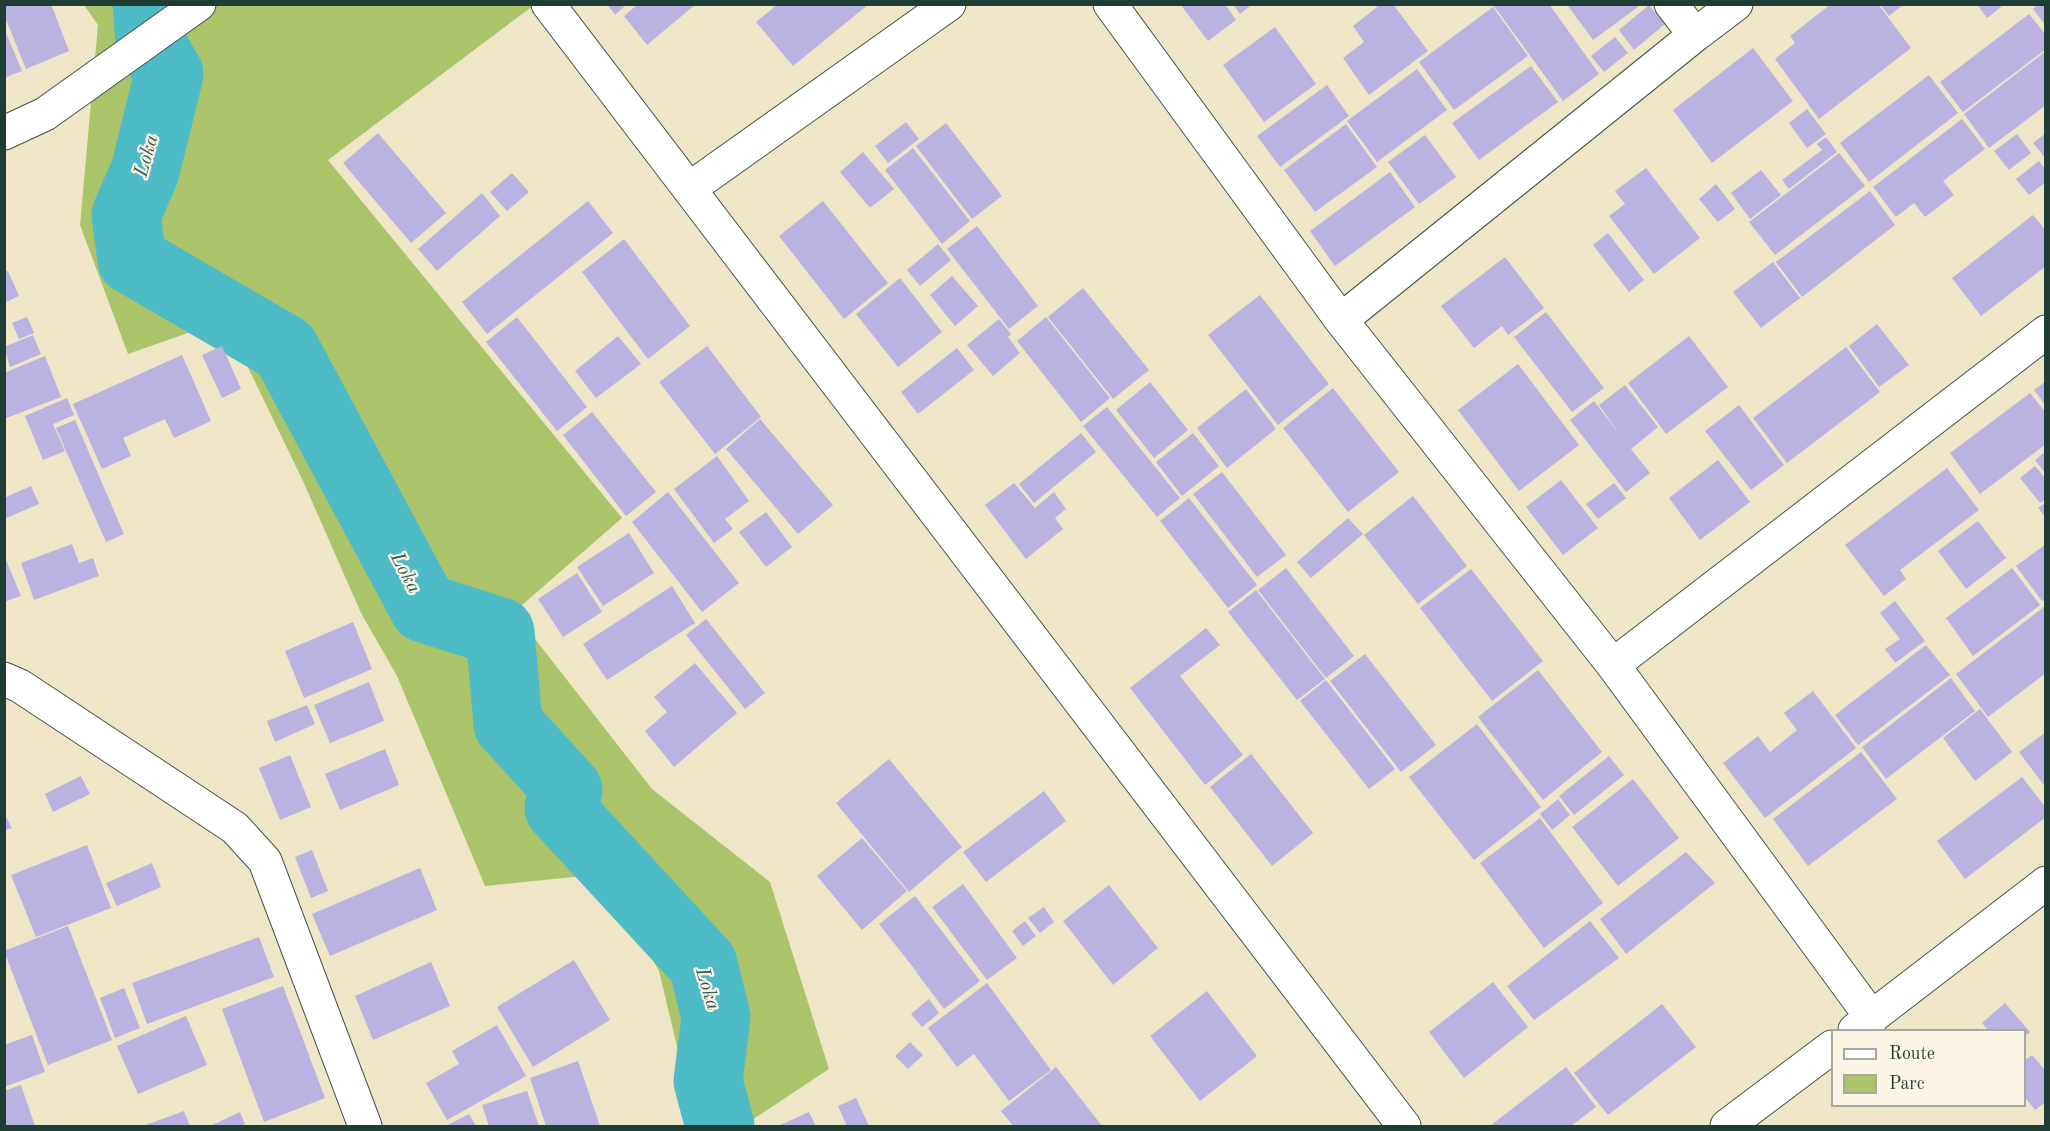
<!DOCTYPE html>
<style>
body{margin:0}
#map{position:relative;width:2050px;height:1131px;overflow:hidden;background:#efe6c8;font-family:"Old Standard TT",serif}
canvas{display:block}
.frame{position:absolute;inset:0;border:6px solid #1f3d34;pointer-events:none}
.legend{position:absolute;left:1831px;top:1029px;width:195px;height:78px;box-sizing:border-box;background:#fcf5e5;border:2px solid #a4ab9e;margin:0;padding:8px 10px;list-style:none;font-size:18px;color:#1f3d34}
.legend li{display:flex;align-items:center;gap:12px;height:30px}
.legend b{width:30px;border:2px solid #a4ab9e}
</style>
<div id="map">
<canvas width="2050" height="1131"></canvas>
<div class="frame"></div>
<ul class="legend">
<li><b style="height:8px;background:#fff"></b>Route</li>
<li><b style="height:16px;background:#acc469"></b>Parc</li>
</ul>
</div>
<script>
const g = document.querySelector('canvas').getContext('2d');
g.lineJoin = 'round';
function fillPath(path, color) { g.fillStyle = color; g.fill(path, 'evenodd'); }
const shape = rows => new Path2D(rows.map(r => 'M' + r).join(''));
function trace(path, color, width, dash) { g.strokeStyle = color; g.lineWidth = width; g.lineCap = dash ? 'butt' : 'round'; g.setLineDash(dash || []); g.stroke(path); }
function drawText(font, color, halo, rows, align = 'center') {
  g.font = font + ' "Old Standard TT",serif'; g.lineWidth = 4.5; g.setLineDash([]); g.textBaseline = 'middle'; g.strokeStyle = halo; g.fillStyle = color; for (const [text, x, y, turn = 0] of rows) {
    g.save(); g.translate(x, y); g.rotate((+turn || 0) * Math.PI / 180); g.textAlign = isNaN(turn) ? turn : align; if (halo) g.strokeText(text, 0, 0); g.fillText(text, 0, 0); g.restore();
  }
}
fillPath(shape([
 [84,5,534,5,328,160,622,518,514,612,652,789,770,882,829,1069,743,1126,696,1126,659,971,603,874,485,886,397,676,361,613,303,481,225,320,128,354,80,225,98,25]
]), '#acc469');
trace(shape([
 [147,4,150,41,169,74,145,171,126,215,132,260,285,349,424,608,500,632,508,724,568,790,559,808,703,964,716,1017,708,1081,720,1126]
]), '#4ebcc7', 69);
fillPath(shape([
 [4,4,51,4,69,51,26,69,4,15],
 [607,4,627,4,615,15],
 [638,4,696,4,647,45,624,16],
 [778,4,869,4,793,66,756,22],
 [1180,4,1225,4,1236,20,1208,41],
 [1233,4,1253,4,1240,14],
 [1381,4,1393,4,1428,51,1369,95,1343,58,1364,42,1353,26],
 [1495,4,1549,4,1599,74,1563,101,1494,6],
 [1571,4,1636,4,1638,7,1593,40,1568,6],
 [1831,4,1878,4,1911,48,1819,119,1775,59,1795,43,1790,36],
 [1880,4,1904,4,1889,16],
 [1977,4,2005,4,1987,18],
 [2039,4,2046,4,2046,26,2033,9],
 [1649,5,1665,24,1634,50,1619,30],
 [1493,7,1528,56,1454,110,1419,62],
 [2029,14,2046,35,2046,49,1963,112,1940,82],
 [1275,27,1316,84,1264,122,1223,65],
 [4,28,22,71,4,78],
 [1615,37,1628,53,1604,72,1591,56],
 [1753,48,1793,101,1712,163,1673,110],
 [2046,51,2046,105,1989,148,1964,114],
 [1531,66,1558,102,1479,160,1452,123],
 [1417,69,1447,110,1377,162,1347,121],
 [1929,75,1958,113,1869,182,1840,143],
 [1327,85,1349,116,1280,167,1257,136],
 [1807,109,1826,134,1807,148,1789,123],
 [1962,119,1985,149,1943,181,1954,195,1925,217,1914,203,1896,217,1873,187],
 [906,122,919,139,888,163,875,146],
 [946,123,1002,196,972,219,916,146],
 [1346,124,1377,167,1315,212,1284,170],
 [378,133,446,213,411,243,343,163],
 [2046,133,2046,159,2033,143],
 [2017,134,2031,153,2009,170,1994,151],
 [1425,135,1456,177,1419,204,1388,162],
 [1826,137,1837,152,1789,189,1782,180,1822,150,1817,144],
 [913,148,970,221,942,244,885,170],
 [863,152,894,189,870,208,840,172],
 [1839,153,1865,186,1775,255,1749,222],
 [2039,161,2046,170,2046,182,2029,195,2016,179],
 [1646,168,1700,238,1654,274,1609,216,1625,204,1615,191],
 [1761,170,1781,195,1750,219,1731,193],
 [1390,172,1415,207,1335,266,1310,231],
 [512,173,529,192,507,211,490,192],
 [1716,184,1735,209,1718,222,1699,199],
 [1870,191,1895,225,1802,297,1776,262],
 [482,193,500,216,437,271,418,249],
 [588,201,613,233,487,334,462,302],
 [823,201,888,283,844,319,779,236],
 [2033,215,2046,231,2046,266,1981,316,1952,278],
 [977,226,1038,306,1009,329,947,249],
 [1608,233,1644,280,1629,292,1593,245],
 [624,239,690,326,648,359,582,272],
 [938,244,951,260,920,286,907,270],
 [1505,257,1544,308,1508,335,1502,326,1474,348,1441,306],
 [1773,262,1800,298,1761,328,1733,292],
 [8,271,19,296,4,303,4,272],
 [952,276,978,306,955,326,930,295],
 [900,278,942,332,898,367,856,314],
 [1083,288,1149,370,1113,399,1048,317],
 [1260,295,1329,384,1278,425,1208,335],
 [1546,312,1604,388,1572,412,1514,337],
 [27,317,34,333,19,339,12,323],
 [517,317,587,407,557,431,486,342],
 [1046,317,1110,398,1081,422,1017,341],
 [999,319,1011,334,1008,337,1020,353,993,376,967,345],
 [1877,324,1909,365,1879,387,1849,346],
 [33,335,41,354,10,367,4,347],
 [618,336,641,364,596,398,575,371],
 [1689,336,1728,387,1666,434,1628,383],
 [222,346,241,389,222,398,202,355],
 [707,346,761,417,715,454,659,382],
 [1846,347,1880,392,1787,463,1753,418],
 [957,348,974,370,918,414,901,392],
 [182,355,211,421,174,438,165,419,123,438,131,456,102,469,73,404],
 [45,356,61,397,4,419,4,373],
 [1518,364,1579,445,1519,491,1458,410],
 [2046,381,2046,406,2034,390],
 [1150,382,1188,430,1154,458,1116,410],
 [1625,385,1658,427,1631,449,1650,473,1626,492,1570,420,1594,401,1620,435,1599,405],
 [1333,388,1399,472,1348,512,1283,428],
 [1246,389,1276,429,1227,468,1197,428],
 [2030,393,2046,413,2046,444,1980,494,1950,453],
 [67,398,74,415,53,424,65,451,43,460,25,416],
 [1739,405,1784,465,1751,490,1705,431],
 [1107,407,1180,498,1157,517,1083,426],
 [592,412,656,492,626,516,563,435],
 [760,419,833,505,798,534,726,449],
 [75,420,124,534,106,542,56,428],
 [1081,433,1096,452,1034,503,1019,484],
 [1193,433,1219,466,1182,496,1156,462],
 [2046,451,2046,474,2035,460],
 [717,456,749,501,725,519,733,529,714,543,674,489],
 [1718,460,1750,502,1700,540,1669,498],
 [2035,466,2046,479,2046,499,2040,503,2020,478],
 [1947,468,1979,510,1900,570,1906,579,1884,596,1845,545],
 [1222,472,1286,555,1257,577,1193,494],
 [1561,480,1598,528,1563,555,1526,507],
 [1014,483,1035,508,1054,492,1066,509,1055,518,1063,529,1026,559,985,505],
 [1614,483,1626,498,1598,519,1586,504],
 [31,486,39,504,4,519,4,498],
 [668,492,739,583,702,612,632,522],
 [1413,496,1467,566,1418,604,1364,535],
 [1189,498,1257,585,1228,608,1160,521],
 [2046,502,2046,518,2038,508],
 [766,512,792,547,766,567,739,532],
 [1348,518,1363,534,1311,578,1297,562],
 [1978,521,2006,558,1966,589,1938,551],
 [629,533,654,573,603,606,577,567],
 [72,544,79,563,93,558,99,576,34,600,21,563],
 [2046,544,2046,599,2042,601,2016,566],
 [4,555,21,596,4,602],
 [1286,568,1354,656,1326,678,1258,590],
 [2012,568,2040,605,1973,656,1946,618],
 [1471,569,1543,661,1492,701,1420,608],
 [577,573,602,612,563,637,538,599],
 [672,586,695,623,607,680,583,644],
 [1256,590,1325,679,1297,700,1228,612],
 [1895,601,1925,641,1895,663,1885,649,1900,639,1880,613],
 [2044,607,2046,673,1988,717,1956,674],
 [706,619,765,693,745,709,686,635],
 [353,622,372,669,304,698,285,651],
 [1206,628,1220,645,1180,676,1243,755,1205,785,1130,688],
 [1926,645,1950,675,1858,745,1835,715],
 [1365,654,1436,745,1401,772,1330,681],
 [695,663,737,713,674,767,645,731,667,712,654,697],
 [1538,670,1602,752,1543,800,1478,717],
 [1951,678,1975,711,1886,779,1862,747],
 [1326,680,1395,769,1369,789,1300,701],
 [369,682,384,721,330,743,314,705],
 [1813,691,1856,748,1765,818,1723,763,1758,736,1770,752,1797,730,1784,713],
 [307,705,315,724,275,742,267,721],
 [1980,709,2012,752,1975,781,1943,738],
 [1477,724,1541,807,1474,860,1409,777],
 [2046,732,2046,788,2019,752],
 [385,749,399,785,340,810,325,774],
 [1861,752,1897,799,1808,866,1773,819],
 [1251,754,1313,833,1272,866,1210,787],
 [290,755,311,807,280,820,259,768],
 [1609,756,1624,775,1574,815,1559,796],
 [889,759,962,847,909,892,836,803],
 [81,776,90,794,53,812,45,794],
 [2022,777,2046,808,2046,817,1965,879,1937,841],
 [1633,779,1679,838,1618,886,1572,827],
 [1044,791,1066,821,986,882,963,852],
 [1558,799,1570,815,1552,830,1540,814],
 [4,813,12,828,4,831],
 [1540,818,1603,903,1544,948,1480,863],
 [862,838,907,891,862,930,817,876],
 [87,845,111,908,36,937,11,875],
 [312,850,328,891,311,898,295,857],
 [1686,852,1715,883,1626,954,1600,919],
 [152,863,161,887,117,906,106,883],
 [420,868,437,910,330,956,312,914],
 [963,884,1017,958,987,980,932,907],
 [1109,885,1158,948,1113,985,1063,921],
 [915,896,980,981,944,1009,916,972,921,968,916,971,879,924],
 [1044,907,1054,922,1040,933,1028,918],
 [1025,921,1036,936,1023,946,1012,931],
 [1590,921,1619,958,1534,1020,1507,986],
 [68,926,112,1040,48,1065,4,951],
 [259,937,274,977,147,1024,132,983],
 [574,960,610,1020,533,1067,497,1007],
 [431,962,450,1006,373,1040,355,996],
 [1493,982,1528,1027,1464,1078,1429,1032],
 [987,983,1051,1070,1009,1101,974,1054,957,1067,928,1028],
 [283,986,325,1098,264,1122,222,1009],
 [124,988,140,1028,115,1038,100,998],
 [1207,991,1257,1056,1200,1101,1150,1036],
 [929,999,939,1013,922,1027,911,1014],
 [2005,1003,2030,1032,2024,1037,2024,1030,1988,1030,1982,1023],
 [1662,1004,1696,1047,1608,1115,1574,1073],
 [186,1016,207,1065,138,1094,117,1046],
 [497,1025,526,1076,447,1120,426,1083,459,1064,452,1051],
 [32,1035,45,1072,4,1087,4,1045],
 [910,1042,923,1055,908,1069,895,1056],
 [2032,1055,2046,1071,2046,1102,2035,1110,2024,1096,2024,1061],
 [578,1061,600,1126,546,1126,530,1078],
 [1056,1067,1102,1126,1013,1126,1001,1111],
 [1566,1067,1596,1107,1571,1126,1490,1126],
 [21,1085,35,1126,4,1126,4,1091],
 [527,1091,539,1126,489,1126,482,1105],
 [856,1098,869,1126,847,1126,838,1106],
 [184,1111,190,1126,143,1126],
 [240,1112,245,1124,240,1126,210,1126],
 [809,1112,816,1126,778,1126],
 [469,1114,476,1126,446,1126]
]), '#bab2e1');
const street = shape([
 [548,4,1404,1126],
 [1110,4,1341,320,1613,665,1872,1018],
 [1671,4,1695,35],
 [4,133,45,114,199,4],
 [689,189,949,4],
 [1341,320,1695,35,1736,4],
 [1613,665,2046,332],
 [4,679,20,686,235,828,265,861,365,1126],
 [1855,1030,2046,883],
 [1727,1126,1832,1047]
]);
trace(street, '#3e564a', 35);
trace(street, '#fff', 33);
drawText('italic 20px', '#2b5d59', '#fcf5e5', [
 ["Loka",147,156,-74],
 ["Loka",405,573,62],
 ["Loka",707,989,73]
]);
</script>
